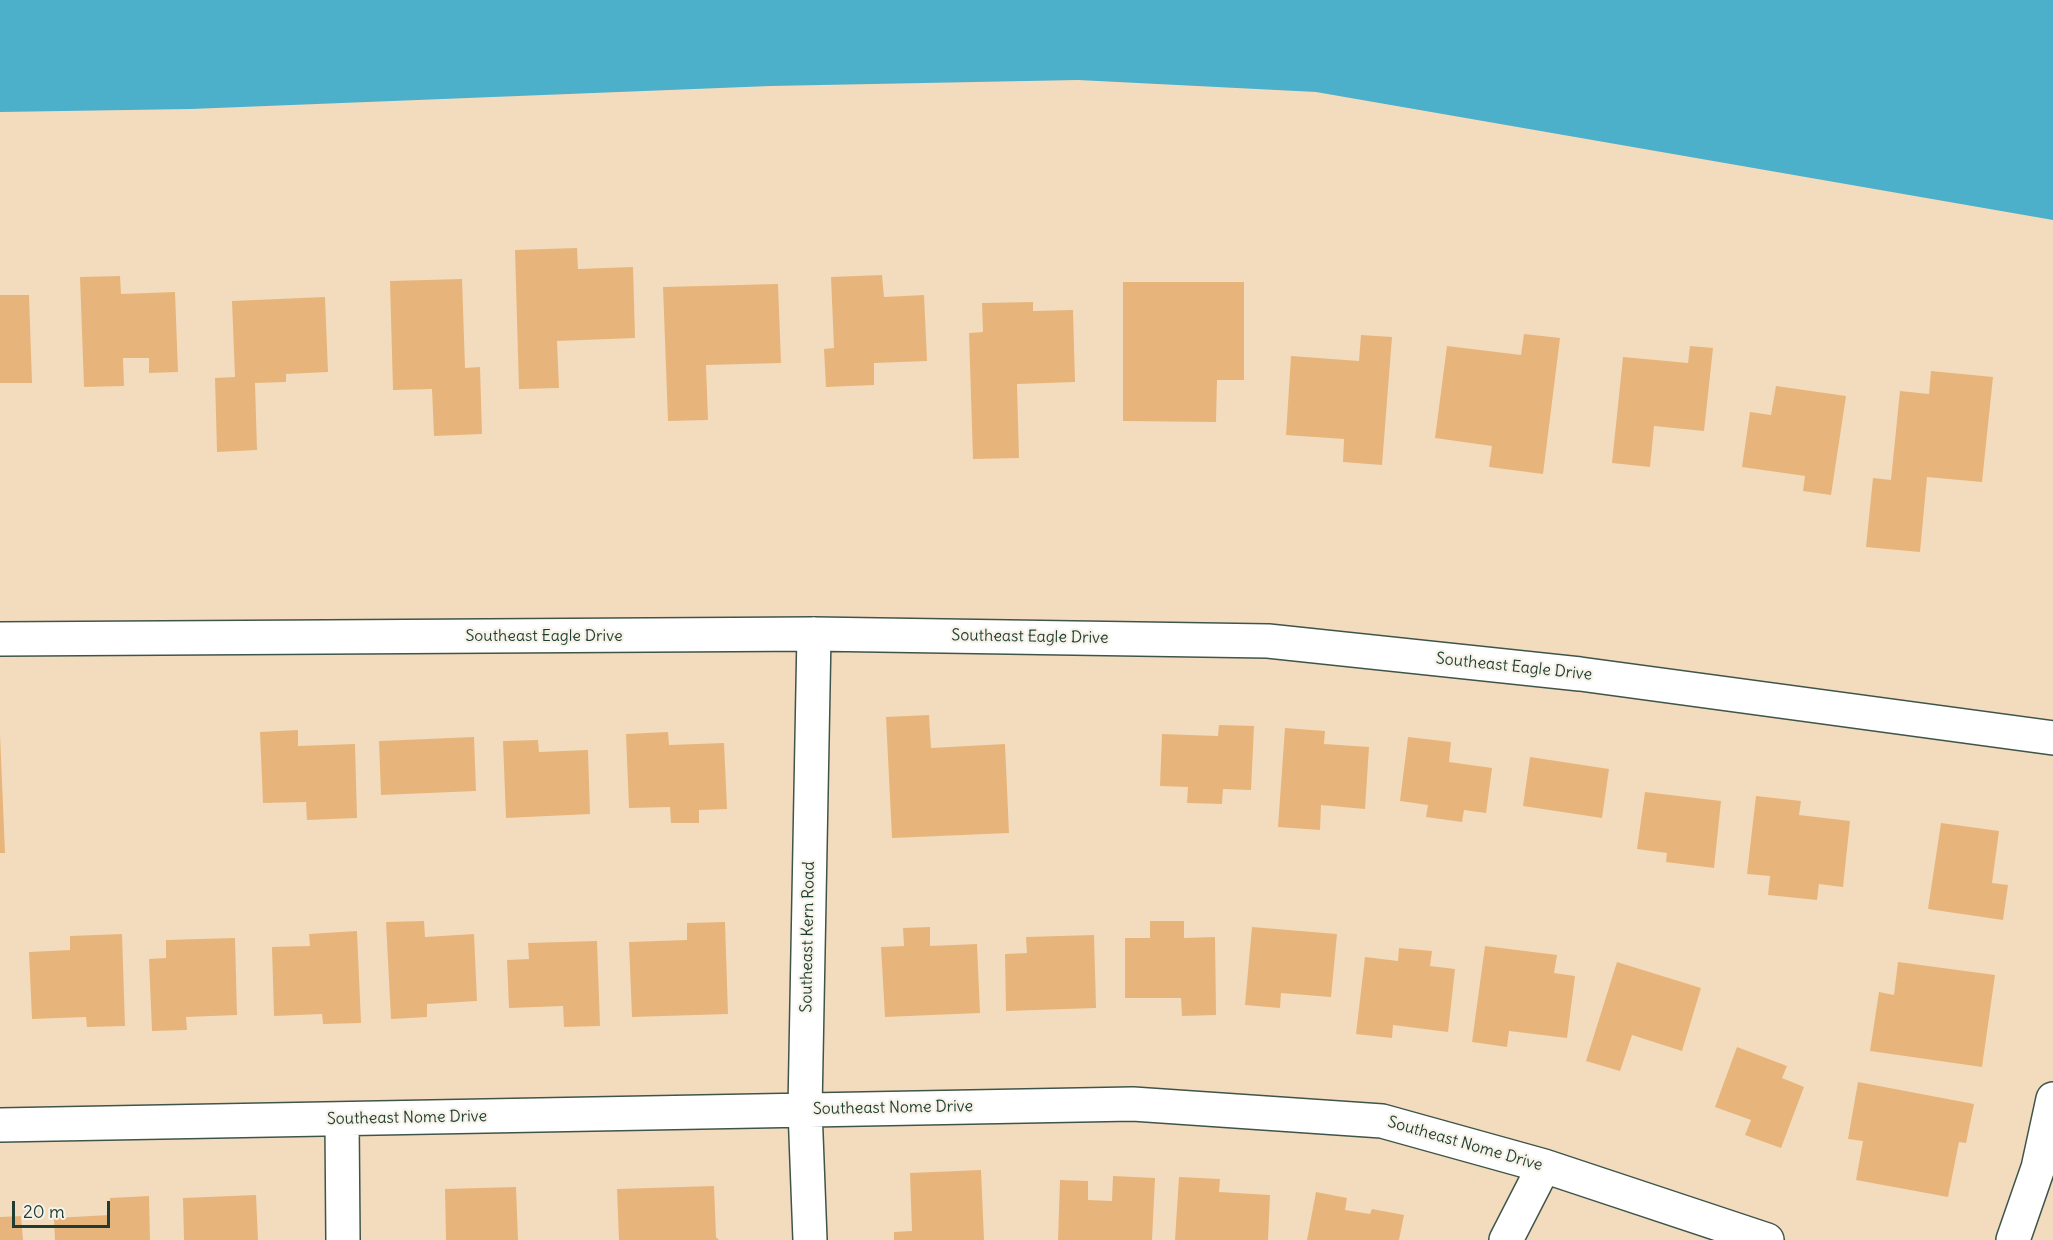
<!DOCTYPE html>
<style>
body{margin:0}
#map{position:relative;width:2053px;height:1240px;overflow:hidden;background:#f3dcbe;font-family:Delius,sans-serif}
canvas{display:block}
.scale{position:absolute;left:12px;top:1201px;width:98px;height:27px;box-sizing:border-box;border:3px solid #1f3d34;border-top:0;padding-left:8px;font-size:18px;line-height:21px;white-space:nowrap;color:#1f3d34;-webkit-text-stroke:4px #f7f3e8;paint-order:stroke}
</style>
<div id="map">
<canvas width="2053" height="1240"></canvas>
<div class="scale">20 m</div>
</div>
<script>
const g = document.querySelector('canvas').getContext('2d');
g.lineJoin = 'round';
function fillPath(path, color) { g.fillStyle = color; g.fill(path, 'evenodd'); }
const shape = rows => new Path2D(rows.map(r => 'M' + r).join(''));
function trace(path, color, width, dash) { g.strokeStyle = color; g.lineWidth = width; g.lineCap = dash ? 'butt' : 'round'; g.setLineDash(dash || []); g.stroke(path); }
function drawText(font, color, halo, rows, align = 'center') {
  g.font = font + ' Delius,sans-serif'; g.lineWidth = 4.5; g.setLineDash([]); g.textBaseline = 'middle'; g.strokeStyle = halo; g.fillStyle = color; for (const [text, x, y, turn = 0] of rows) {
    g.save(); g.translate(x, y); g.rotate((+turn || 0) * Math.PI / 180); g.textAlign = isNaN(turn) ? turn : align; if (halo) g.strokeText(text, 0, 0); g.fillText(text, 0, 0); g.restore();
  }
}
fillPath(shape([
 [0,0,2053,0,2053,220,1316,92,1078,80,770,86,191,109,0,112]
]), '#4cb0cb');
fillPath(shape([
 [577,248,578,269,633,267,635,338,557,341,559,388,519,389,515,250],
 [882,275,884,297,924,295,927,361,874,363,874,385,826,387,824,349,834,348,831,277],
 [120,276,121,294,175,292,178,372,149,373,149,358,123,358,124,386,84,387,80,277],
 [462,279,465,368,480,367,482,434,434,436,432,389,393,390,390,281],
 [1123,282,1244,282,1244,380,1217,380,1216,422,1123,421],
 [778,284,781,363,706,365,708,420,668,421,663,287],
 [0,295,29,295,32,383,0,383],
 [325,297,328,372,286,374,286,382,255,383,257,450,217,452,215,378,235,377,232,301],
 [1033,302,1033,311,1073,310,1075,382,1017,384,1019,458,973,459,969,333,983,332,982,303],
 [1524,334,1560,338,1543,474,1489,467,1492,446,1435,438,1447,346,1521,355],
 [1361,335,1392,337,1382,465,1343,462,1344,439,1286,435,1291,356,1359,361],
 [1690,346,1713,348,1704,431,1654,426,1650,467,1612,463,1623,357,1688,363],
 [1931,371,1993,377,1982,482,1927,477,1920,552,1866,547,1873,478,1891,480,1900,391,1929,394],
 [1776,386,1846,396,1831,495,1803,491,1805,476,1742,467,1750,412,1771,415],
 [929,715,931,748,1005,744,1009,833,892,838,886,717],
 [1219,725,1254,726,1251,790,1223,789,1222,804,1187,803,1188,787,1160,786,1162,734,1218,736],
 [1285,728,1325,731,1324,744,1369,747,1365,809,1321,805,1320,830,1278,827],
 [298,730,298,746,355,744,357,818,307,820,306,802,263,803,260,732],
 [668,732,669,745,724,743,727,809,699,810,699,823,671,823,670,807,629,808,626,734],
 [0,734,5,853,0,853],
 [474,737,476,791,381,795,379,741],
 [1408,737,1451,742,1449,762,1492,768,1486,813,1464,810,1462,822,1426,817,1428,805,1400,801],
 [538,740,539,752,588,750,590,814,506,818,503,741],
 [1530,757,1609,769,1602,818,1523,806],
 [1645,792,1721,801,1714,868,1666,862,1667,853,1637,849],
 [1756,796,1801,801,1799,815,1850,821,1843,887,1819,884,1817,900,1768,895,1770,876,1747,874],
 [1941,823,1999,831,1992,883,2008,885,2003,920,1928,909],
 [424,921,425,937,474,934,477,1001,427,1004,427,1017,391,1019,386,922],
 [1150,921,1184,921,1184,938,1215,937,1216,1015,1182,1016,1181,998,1125,998,1125,938,1150,938],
 [725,922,728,1014,632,1017,629,942,687,940,687,923],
 [930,927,930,946,977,944,980,1013,885,1017,881,947,904,946,903,928],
 [1252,927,1337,934,1331,997,1281,993,1280,1008,1245,1005],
 [357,931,361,1023,323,1024,322,1014,274,1016,272,947,310,946,309,934],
 [122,934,125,1026,87,1027,86,1017,32,1019,29,952,70,950,70,936],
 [1094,935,1096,1008,1006,1011,1005,954,1027,953,1026,937],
 [235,938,237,1015,186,1017,187,1030,152,1031,149,959,166,958,166,940],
 [597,941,600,1026,564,1027,563,1006,509,1008,507,960,529,959,528,943],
 [1485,946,1557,955,1554,973,1575,976,1567,1038,1509,1031,1507,1047,1472,1042],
 [1399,948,1432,951,1430,966,1455,969,1448,1032,1393,1025,1392,1038,1356,1034,1365,957,1398,961],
 [1617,962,1701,988,1682,1051,1632,1035,1620,1071,1586,1061],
 [1898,962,1995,975,1982,1067,1870,1051,1879,992,1894,995],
 [1737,1047,1787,1066,1782,1078,1804,1087,1781,1148,1745,1135,1751,1120,1715,1107],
 [1858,1082,1974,1104,1966,1143,1959,1142,1948,1197,1856,1180,1863,1141,1848,1139],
 [981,1170,984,1240,894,1240,894,1232,912,1231,910,1173],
 [1113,1176,1155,1178,1152,1240,1058,1240,1060,1180,1088,1181,1088,1200,1112,1201],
 [1179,1177,1220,1179,1219,1192,1270,1195,1268,1240,1175,1240],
 [714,1186,716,1237,719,1240,619,1240,617,1189],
 [516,1187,518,1240,446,1240,445,1189],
 [1316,1192,1347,1198,1345,1210,1370,1214,1372,1209,1404,1215,1399,1240,1307,1240],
 [256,1195,258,1240,184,1240,183,1198],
 [149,1196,150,1240,55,1240,54,1218,110,1215,110,1198],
 [21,1216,23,1240,0,1240,0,1217]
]), '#e7b57b');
const street = shape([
 [0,639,814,634,1268,641,1580,674,2053,738],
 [342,1120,343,1240],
 [0,1125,1133,1104,1382,1121,1544,1166,1767,1240],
 [810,1240,805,1109,814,634],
 [1506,1240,1544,1166],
 [2013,1240,2038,1168,2053,1099]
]);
trace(street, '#3f5549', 36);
trace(street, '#fff', 33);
drawText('16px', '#1f3d34', '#f7f3e8', [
 ["Southeast Eagle Drive",544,636],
 ["Southeast Eagle Drive",1030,637,1],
 ["Southeast Eagle Drive",1514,667,6],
 ["Southeast Kern Road",808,937,-89],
 ["Southeast Nome Drive",893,1108,-1],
 ["Southeast Nome Drive",407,1118,-1],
 ["Southeast Nome Drive",1465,1144,16]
]);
</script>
